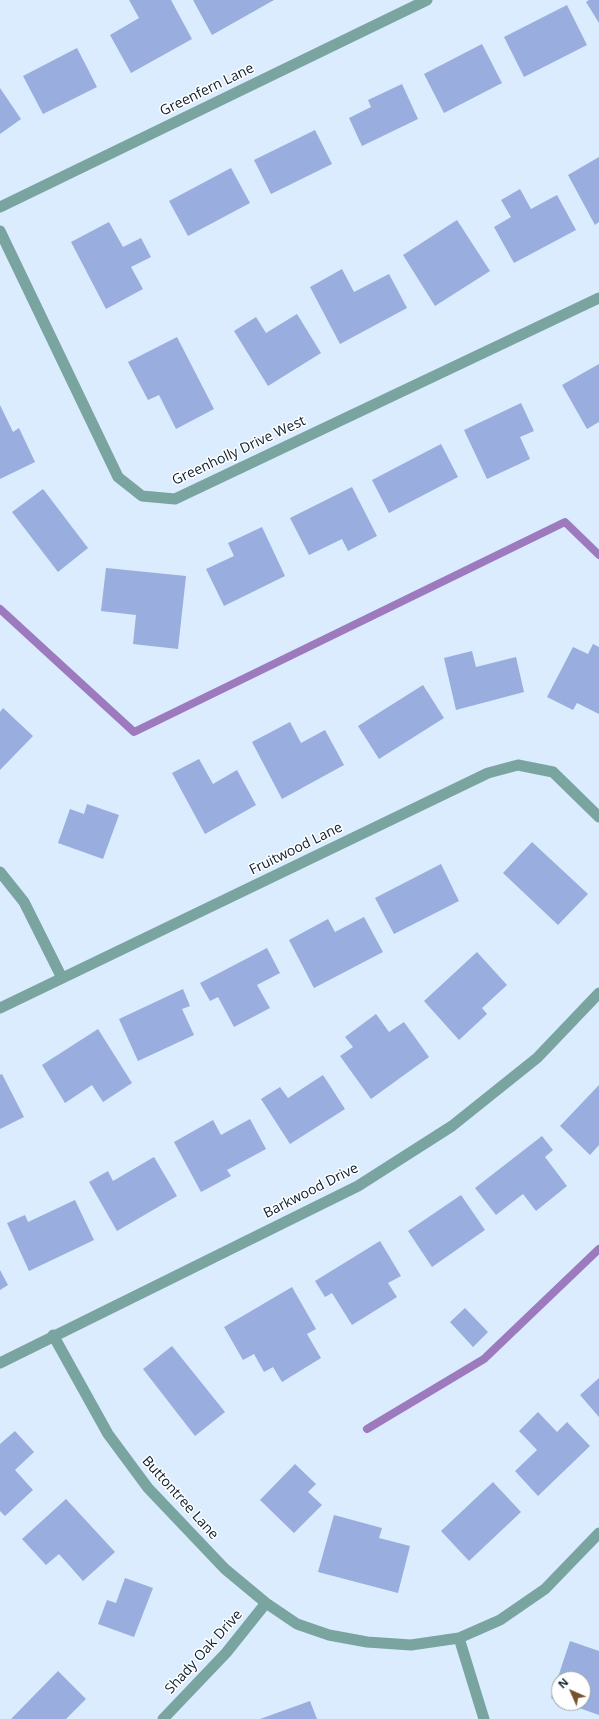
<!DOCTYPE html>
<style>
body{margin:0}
#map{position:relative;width:599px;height:1719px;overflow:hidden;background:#daecfd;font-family:"Open Sans",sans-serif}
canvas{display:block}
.north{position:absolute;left:551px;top:1671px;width:40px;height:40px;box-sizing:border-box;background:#fff;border:1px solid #9ea5ab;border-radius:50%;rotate:315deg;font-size:11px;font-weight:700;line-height:16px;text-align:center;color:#0c1d2c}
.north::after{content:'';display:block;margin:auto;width:14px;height:18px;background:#75522b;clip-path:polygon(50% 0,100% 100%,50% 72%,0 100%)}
</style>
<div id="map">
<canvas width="599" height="1719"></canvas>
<div class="north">N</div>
</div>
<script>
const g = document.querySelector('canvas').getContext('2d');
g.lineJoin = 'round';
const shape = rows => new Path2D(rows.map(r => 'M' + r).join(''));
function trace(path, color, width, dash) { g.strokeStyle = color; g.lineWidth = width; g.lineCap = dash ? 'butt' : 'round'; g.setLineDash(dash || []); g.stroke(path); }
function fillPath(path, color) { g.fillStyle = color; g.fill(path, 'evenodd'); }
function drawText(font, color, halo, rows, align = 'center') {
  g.font = font + ' "Open Sans",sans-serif'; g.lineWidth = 3; g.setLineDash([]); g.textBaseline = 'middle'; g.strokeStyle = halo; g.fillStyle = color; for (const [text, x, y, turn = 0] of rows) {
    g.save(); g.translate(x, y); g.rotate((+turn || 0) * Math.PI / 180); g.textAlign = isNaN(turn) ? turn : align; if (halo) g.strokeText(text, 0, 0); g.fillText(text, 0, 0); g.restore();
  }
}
trace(shape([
 [0,609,134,732,565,522,599,555],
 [367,1429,484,1359,599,1249]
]), '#9d7abe', 8);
fillPath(shape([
 [129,0,171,0,192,39,131,73,110,35,139,18],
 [193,0,274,0,212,35],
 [589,0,599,0,599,23,586,2],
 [567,5,587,45,524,77,504,37],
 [482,44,502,83,444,113,424,74],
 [77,48,97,87,43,114,23,76],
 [402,84,418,119,362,146,349,118,371,107,368,100],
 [0,88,21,119,0,134],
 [315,130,332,164,271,194,254,160],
 [599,157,599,222,595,225,568,175],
 [231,168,250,203,188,236,169,201],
 [520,189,531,209,557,195,576,230,514,263,494,227,511,217,501,200],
 [457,220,490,271,435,306,403,255],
 [109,222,123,247,141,238,151,257,131,267,143,289,106,309,71,242],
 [342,269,354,292,389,274,407,308,340,344,310,287],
 [297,314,321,353,268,386,234,331,256,317,266,333],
 [177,337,214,409,176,429,159,395,148,400,128,362],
 [599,364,599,422,587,429,562,385],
 [521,403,534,431,520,437,530,459,487,479,464,430],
 [0,405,13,432,19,428,35,462,0,479],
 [441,444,458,477,389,513,372,480],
 [352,487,377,536,348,551,342,539,309,555,290,518],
 [43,489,88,548,58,572,12,512],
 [262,527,285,576,224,606,206,569,234,556,228,543],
 [106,568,186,576,178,649,133,644,136,615,101,611],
 [593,644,599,647,599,714,577,703,573,710,547,697,573,647,588,654],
 [472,651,476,667,516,657,524,692,456,710,444,658],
 [423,685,444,718,379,759,358,726],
 [3,708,33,736,0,770,0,712],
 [290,722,301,743,325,730,344,765,282,799,252,742],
 [199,759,213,784,237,770,256,805,205,834,172,773],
 [87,804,119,815,103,859,58,843,70,809,84,814],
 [532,842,588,894,558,925,503,873],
 [441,864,459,901,394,934,375,898],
 [364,917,383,952,314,988,289,940,328,919,335,932],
 [267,948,280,973,257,985,270,1008,234,1027,218,997,210,1001,200,983],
 [477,952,507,985,482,1008,487,1014,459,1040,424,1001],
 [183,989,190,1006,182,1009,194,1035,138,1061,119,1019],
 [376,1014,389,1032,404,1022,429,1057,371,1099,340,1056,353,1047,345,1037],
 [98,1029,132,1083,103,1102,92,1085,65,1103,42,1065],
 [2,1074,24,1117,0,1129,0,1075],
 [323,1075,345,1109,290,1144,261,1099,280,1087,288,1098],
 [599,1085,599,1145,590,1155,560,1126],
 [250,1119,266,1149,227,1170,231,1176,201,1192,174,1142,213,1120,221,1135],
 [542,1136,553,1150,545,1157,567,1186,536,1211,523,1194,496,1215,475,1188],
 [154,1157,177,1196,117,1231,89,1182,108,1171,113,1181],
 [461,1195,485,1230,432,1267,408,1231],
 [75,1200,94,1240,29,1271,7,1223,25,1215,28,1222],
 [380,1241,401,1276,388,1283,397,1297,352,1325,332,1293,325,1297,315,1281],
 [0,1270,8,1285,0,1290],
 [292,1287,316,1329,307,1334,321,1358,282,1382,273,1367,264,1372,254,1354,243,1360,224,1327],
 [465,1308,488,1332,473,1347,450,1322],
 [172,1346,225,1412,195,1436,143,1369],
 [599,1378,599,1417,580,1395],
 [538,1412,557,1432,567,1422,590,1446,538,1496,515,1471,537,1450,519,1431],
 [15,1431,34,1452,15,1470,33,1490,5,1516,0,1511,0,1444],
 [295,1464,316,1484,308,1492,322,1505,294,1533,260,1500],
 [493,1482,521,1512,469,1561,441,1531],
 [66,1499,115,1552,83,1581,59,1554,46,1565,22,1539],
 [334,1515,382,1528,379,1538,410,1546,398,1593,318,1572],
 [125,1578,153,1588,134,1637,98,1624,107,1600,116,1603],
 [570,1641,599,1651,599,1715,565,1703,583,1703,583,1679,559,1679,559,1701,551,1698],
 [58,1671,86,1699,66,1719,11,1719],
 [310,1701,317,1719,260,1719]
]), '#99adde');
trace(shape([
 [0,207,427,0],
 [0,231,118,477,142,496,175,499,599,298],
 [0,872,24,902,62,978],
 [0,1008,488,773,518,765,553,772,599,817],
 [53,1335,108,1434,148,1488,225,1569,266,1603,297,1624,329,1635,367,1642,411,1645,459,1638,500,1620,545,1589,599,1533],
 [0,1363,358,1186,452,1126,537,1058,599,993],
 [459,1638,484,1719],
 [163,1719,226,1653,266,1603]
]), '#79a49f', 11);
drawText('14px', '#0c1d2c', '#fff', [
 ["Greenfern Lane",207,90,-26],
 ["Greenholly Drive West",239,451,-25],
 ["Fruitwood Lane",296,849,-26],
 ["Barkwood Drive",311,1191,-27],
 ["Buttontree Lane",180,1498,48],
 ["Shady Oak Drive",204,1652,-48]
]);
</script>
